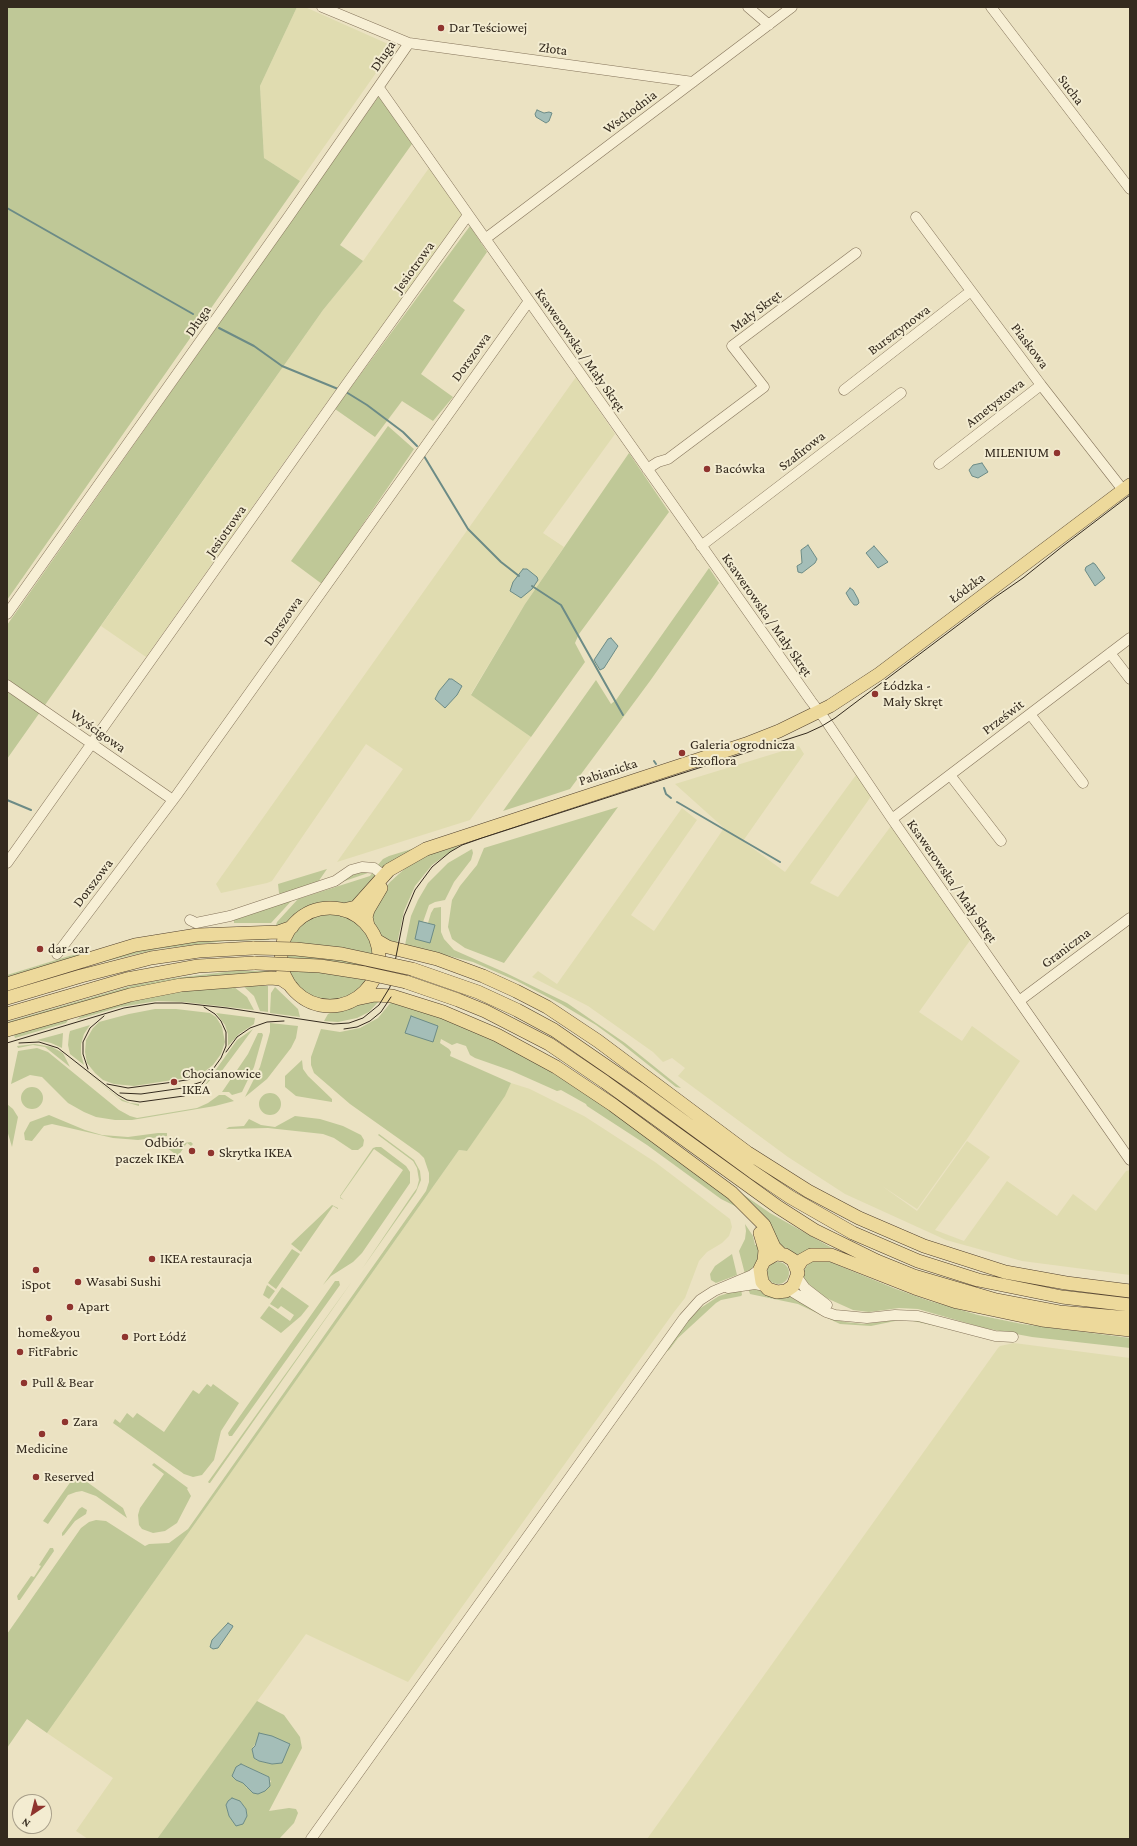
<!DOCTYPE html>
<meta charset="utf-8">
<style>
body{margin:0}
#map{position:relative;width:1137px;height:1846px;overflow:hidden;background:#ebe2c2;font-family:"Crimson Pro",serif}
canvas{display:block}
.frame{position:absolute;inset:0;border:8px solid #342a1e;pointer-events:none}
.north{position:absolute;left:12px;top:1794px;width:40px;height:40px;box-sizing:border-box;background:#f3ecd1;border:1px solid #a79e89;border-radius:50%;rotate:215deg;font-size:11px;font-weight:700;line-height:16px;text-align:center;color:#342a1e}
.north::after{content:'';display:block;margin:auto;width:14px;height:18px;background:#8f342e;clip-path:polygon(50% 0,100% 100%,50% 72%,0 100%)}
</style>
<div id="map">
<canvas width="1137" height="1846"></canvas>
<div class="frame"></div>
<div class="north">N</div>
</div>
<script>
const g = document.querySelector('canvas').getContext('2d');
g.lineJoin = 'round';
function fillPath(path, color) { g.fillStyle = color; g.fill(path, 'evenodd'); }
const shape = rows => new Path2D(rows.map(r => 'M' + r).join(''));
function trace(path, color, width, dash) { g.strokeStyle = color; g.lineWidth = width; g.lineCap = dash ? 'butt' : 'round'; g.setLineDash(dash || []); g.stroke(path); }
function drawText(font, color, halo, rows, align = 'center') {
  g.font = font + ' "Crimson Pro",serif'; g.lineWidth = 4; g.setLineDash([]); g.textBaseline = 'middle'; g.strokeStyle = halo; g.fillStyle = color; for (const [text, x, y, turn = 0] of rows) {
    g.save(); g.translate(x, y); g.rotate((+turn || 0) * Math.PI / 180); g.textAlign = isNaN(turn) ? turn : align; if (halo) g.strokeText(text, 0, 0); g.fillText(text, 0, 0); g.restore();
  }
}
fillPath(shape([
 [297,7,305,7,388,44,390,53,300,181,264,158,260,86],
 [429,168,462,215,294,448,146,657,101,626,323,310,363,261],
 [576,377,615,434,543,533,564,547,525,604,471,694,531,737,470,820,337,862,403,769,366,744,272,881,267,883,221,893,216,884],
 [799,746,804,754,743,841,785,872,856,775,872,795,810,883,838,897,891,826,971,939,919,1012,962,1041,972,1026,1020,1061,967,1139,917,1209,882,1186,917,1211,967,1141,990,1157,935,1230,964,1241,1007,1181,1057,1216,1073,1194,1096,1211,1126,1171,1130,1170,1130,1275,1022,1261,946,1240,845,1194,788,1157,678,1076,685,1068,672,1058,663,1062,653,1052,588,1006,532,977,538,971,557,984,682,808,697,820,631,915,654,931,724,828,675,784],
 [511,1083,530,1089,584,1116,655,1162,730,1219,732,1227,729,1236,722,1243,707,1252,699,1261,685,1298,674,1312,408,1682,306,1634,157,1839,88,1839,76,1831,113,1778,47,1733,459,1150,467,1151],
 [1014,1343,1130,1358,1130,1839,647,1839,998,1348,1000,1346]
]), '#e0dcb0');
fillPath(shape([
 [7,7,297,7,260,86,264,158,300,181,7,600],
 [379,96,412,144,340,245,363,261,323,310,7,759,7,625],
 [470,226,487,252,453,301,465,310,421,374,453,397,433,421,402,401,375,437,335,409],
 [388,426,414,449,322,584,291,561],
 [629,453,669,512,579,634,575,643,585,662,531,737,471,695,525,604],
 [709,568,719,583,650,681,570,789,503,811,596,680,611,704,616,700],
 [618,807,504,963,465,948,452,939,448,927,452,900,460,886,477,865,484,848],
 [460,845,432,865,415,886,404,911,397,944,389,942,380,935,370,917,381,893,390,882,410,864,424,856],
 [415,848,383,868,377,866,383,859,389,856],
 [472,849,473,853,471,860,454,882,445,900,435,902,429,905,423,922,420,921,435,925,428,923,431,913,434,908,441,907,441,932,444,939,454,950,506,973,567,1003,625,1043,681,1088,676,1087,622,1044,596,1025,561,1004,517,981,473,962,405,945,411,916,418,900,428,883,448,863],
 [327,869,318,882,281,895,279,893,278,884],
 [371,870,368,873,339,883,353,873],
 [373,872,376,877,359,901,341,905,329,904,317,905,305,910,290,921,275,928,277,922,298,899,370,876],
 [295,897,271,923,234,923,234,919],
 '286 958a44 44 0 1 1 88 0a44 44 0 1 1-88 0Z',
 [270,936,269,940,225,941,158,949,69,970,7,991,7,988,126,952,176,942],
 [100,950,7,979,7,975,69,956],
 [234,971,269,971,269,975,236,975,7,1025,7,1022,134,985,175,978],
 [241,984,268,986,268,1012,260,1011,254,996],
 [234,987,247,997,254,1010,184,1002,157,1001,120,1007,76,1020,87,1012,170,991],
 [275,987,298,1009,300,1017,270,1013,271,993],
 [381,999,369,1012,357,1018,338,1022,324,1021,328,1014,332,1012,347,1009,364,1000],
 [392,1001,459,1024,495,1041,534,1061,603,1105,730,1198,745,1211,721,1199,647,1145,587,1106,586,1104,561,1090,557,1091,512,1071,475,1058,470,1055,466,1046,457,1043,452,1045,441,1039,440,1043,449,1049,451,1052,450,1056,511,1083,505,1096,467,1151,459,1150,47,1733,27,1719,7,1748,7,1634,81,1528,89,1522,96,1520,106,1521,145,1546,149,1544,169,1543,188,1529,426,1191,429,1182,429,1173,424,1158,419,1153,350,1104,314,1073,311,1065,311,1057,321,1029,340,1032,360,1028,378,1018],
 [155,1009,176,1009,210,1013,216,1017,222,1027,225,1042,221,1054,213,1065,204,1072,192,1077,134,1086,114,1084,103,1080,95,1073,87,1063,85,1052,86,1040,93,1028,99,1022,129,1014],
 [216,1013,255,1018,254,1024,239,1034,228,1046,228,1034,225,1025],
 [71,1016,66,1023,15,1038,14,1035,7,1037,7,1035],
 [270,1023,298,1026,296,1038,291,1048,267,1079,245,1097,260,1067,270,1032],
 [90,1025,84,1034,81,1044,81,1054,84,1065,70,1054,68,1045,69,1035,70,1031],
 [253,1029,215,1080,212,1078,203,1088,207,1091,200,1092,237,1040],
 [63,1033,62,1048,51,1043,37,1040],
 [258,1033,262,1033,263,1035,254,1067,242,1092,232,1095,229,1092,222,1092,248,1054],
 [35,1044,52,1047,63,1053,70,1067,45,1047,33,1045,18,1048,17,1046],
 [37,1048,48,1052,119,1110,130,1116,137,1118,197,1108,208,1103,219,1095,225,1095,234,1101,215,1106,132,1120,115,1120,96,1117,84,1112,68,1103,42,1077,30,1075,11,1084,18,1051],
 [302,1060,303,1069,308,1076,332,1099,332,1102,296,1096,285,1087,285,1076],
 [75,1062,119,1098,130,1103,139,1104,139,1106,122,1101],
 '21 1098a11 11 0 1 1 22 0a11 11 0 1 1-22 0Z',
 '259 1104a11 11 0 1 1 22 0a11 11 0 1 1-22 0Z',
 [7,1104,13,1109,18,1117,12,1147,7,1130],
 [49,1115,85,1130,102,1135,128,1137,158,1133,167,1133,167,1136,138,1140,113,1138,52,1124,44,1126,32,1141,25,1140,24,1133,30,1122],
 [295,1116,320,1119,343,1126,361,1135,364,1140,363,1146,358,1150,352,1150,334,1138,323,1134,268,1128,226,1129,229,1127,244,1126,249,1119,261,1125,275,1127],
 [379,1134,414,1160,420,1171,421,1180,416,1192,362,1269,412,1195,417,1188,419,1180,417,1168,413,1161,378,1135],
 [191,1142,193,1144,191,1146,187,1143,178,1156,167,1148,169,1145],
 [376,1147,381,1147,406,1166,410,1172,410,1183,362,1253,353,1262,331,1276,323,1285,403,1170,374,1149,340,1197,344,1200,340,1198,340,1196,373,1148],
 [721,1179,770,1213,841,1253,797,1256,781,1246,764,1216,753,1204],
 [332,1205,338,1208,338,1209,333,1206,301,1252,291,1244],
 [745,1224,753,1236,755,1245,759,1245,759,1257,752,1269,745,1274,739,1251,745,1239,746,1231],
 [292,1249,300,1254,276,1289,268,1283],
 [732,1254,737,1275,716,1283,711,1280,710,1274,715,1266],
 [825,1260,896,1289,930,1301,978,1315,1022,1324,1130,1338,1130,1348,1032,1337,984,1328,918,1309,899,1308,869,1312,853,1310,822,1296,804,1280,803,1272,810,1261],
 '767 1273a11 11 0 1 1 22 0a11 11 0 1 1-22 0Z',
 [353,1280,210,1483,209,1483,208,1482],
 [335,1281,339,1281,340,1285,232,1436,229,1436,228,1433],
 [267,1285,275,1291,269,1299,263,1295],
 [282,1287,309,1306,301,1316,281,1333,260,1318,269,1306,290,1321,294,1315,281,1306,278,1309,270,1304],
 [748,1288,751,1288,791,1296,834,1319,845,1322,864,1324,896,1320,918,1321,940,1327,913,1321,900,1320,871,1326,840,1324,798,1304,750,1294],
 [741,1289,742,1295,741,1296,721,1300,716,1303,678,1338,669,1350,664,1352,696,1311,719,1296],
 [207,1384,211,1387,213,1384,239,1403,221,1431,214,1460,202,1475,193,1477,184,1474,113,1423,115,1419,120,1423,127,1413,133,1418,137,1413,164,1432,193,1390,199,1394],
 [154,1463,188,1488,187,1489,191,1496,177,1523,165,1531,153,1533,142,1529,139,1525,138,1515,140,1508,164,1474,152,1465],
 [76,1474,123,1508,127,1518,96,1496,82,1491,76,1492,68,1495,48,1524,43,1521],
 [82,1507,87,1510,86,1514,75,1521,64,1535,62,1536,62,1533,79,1509],
 [50,1548,53,1548,54,1551,20,1600,18,1600,17,1596,31,1576,34,1577,41,1566,39,1565],
 [257,1701,284,1715,300,1737,302,1748,269,1811,289,1808,296,1809,298,1813,294,1823,279,1839,157,1839],
 [257,1741,282,1763,272,1764,259,1761,254,1758,252,1749],
 [241,1764,269,1777,271,1782,247,1788,243,1782],
 [228,1801,240,1801,246,1809,247,1816,229,1816,226,1805]
]), '#bfc897');
const water = shape([
 [537,110,544,113,549,112,552,113,549,121,546,123,536,117,535,114,537,110],
 [982,463,988,472,978,478,972,476,969,470,973,465,982,463],
 [808,545,817,559,815,563,802,573,798,572,797,566,802,563,801,550,808,545],
 [874,546,888,562,878,568,866,553,874,546],
 [1093,563,1095,564,1105,578,1095,586,1085,570,1086,567,1093,563],
 [523,569,527,569,537,577,538,580,532,589,521,598,510,591,513,582,523,569],
 [850,588,853,590,858,599,859,603,857,605,854,605,850,600,846,593,850,588],
 [611,638,618,646,604,668,600,670,594,660,608,639,611,638],
 [449,679,452,679,462,686,457,695,445,708,435,699,439,691,449,679],
 [419,921,435,925,430,943,415,939,419,921],
 [411,1016,438,1026,433,1042,405,1033,411,1016],
 [228,1623,233,1626,232,1628,218,1648,213,1649,210,1647,212,1640,228,1623],
 [259,1733,272,1736,290,1744,282,1763,272,1764,259,1761,254,1758,252,1749,255,1746,259,1733],
 [241,1764,269,1777,270,1786,265,1791,258,1794,253,1793,243,1783,236,1780,232,1776,236,1767,241,1764],
 [232,1798,240,1801,246,1809,247,1816,243,1824,236,1826,229,1816,226,1805,228,1801,232,1798]
]);
fillPath(water, '#a4beb8');
trace(water, '#6c8b86', 1);
trace(shape([
 [7,208,193,314],
 [219,328,254,346,282,366,338,389],
 [346,392,367,405,403,432,417,446],
 [424,456,468,529,501,562,519,576],
 [532,586,561,605,623,715],
 [654,761,656,764],
 [664,788,666,794,671,798],
 [7,800,31,810],
 [677,802,780,862]
]), '#6c8b86', 2);
const minor = shape([
 [322,7,409,43,693,82],
 [748,7,769,25],
 [991,7,1130,189],
 [379,88,811,701,824,718,892,819,1130,1160],
 [916,217,1041,385,1123,490],
 [485,239,792,7],
 [844,390,971,291],
 [939,464,1041,385],
 [647,469,658,462,668,459,764,387,732,346,856,253],
 [701,546,901,393],
 [7,614,289,216,409,43],
 [1110,653,1130,679],
 [7,685,173,800],
 [1030,714,1083,783],
 [950,775,1001,841],
 [892,819,1130,638],
 [7,863,346,385,468,215],
 [190,920,196,923,230,916,335,881,351,870,362,867,374,868,383,875],
 [57,954,176,796,529,301],
 [1019,1001,1130,918],
 [797,1277,805,1288,827,1305],
 [728,1288,755,1284,765,1286],
 [786,1291,791,1291,826,1312,835,1315,867,1318,895,1315,918,1316,995,1336,1013,1337],
 [311,1839,684,1318,700,1300,714,1291,752,1275,760,1269]
]);
const major = shape([
 '281 957a49 49 0 1 1 98 0a49 49 0 1 1-98 0Z',
 [343,910,356,907,389,870,426,849,746,744,779,731,830,706,879,674,1130,485],
 [368,926,366,917,368,910,381,888],
 [376,940,388,947,437,959,483,976,516,991,547,1007,598,1041,748,1153,808,1191,859,1218,924,1246,1005,1272,1066,1283,1130,1291],
 [412,969,478,992,517,1010,554,1030,638,1088,753,1172,790,1197,853,1233,918,1261,978,1280,1062,1297,1130,1305],
 [406,982,458,1000,485,1011,549,1044,605,1082,778,1207,814,1230,877,1261,914,1276,996,1300,1059,1312,1130,1318],
 [7,984,135,945,197,935,278,932,292,927],
 [7,998,81,976,151,958,199,951,254,948],
 [356,999,375,995,392,996,443,1012,497,1035,556,1067,613,1105,732,1193,764,1225,774,1247,781,1254],
 [7,1014,127,979,198,966,255,963],
 [7,1030,130,995,181,985,271,978,281,979,290,985],
 [760,1233,765,1250,764,1261,760,1269,762,1282,768,1289,777,1292,786,1291,793,1286,798,1273,793,1260,785,1255,776,1254,764,1261],
 [797,1268,802,1260,811,1255,831,1255,915,1288,957,1302,1042,1320,1130,1330]
]);
trace(minor, '#84735a', 11);
trace(major, '#52412e', 14);
trace(minor, '#f7efd5', 10);
trace(major, '#edd99b', 13);
trace(shape([
 [344,1029,357,1027,370,1021,381,1012,391,997],
 [7,1043,124,1008,155,1003,182,1003,227,1008,333,1024,349,1023,363,1018,379,1005,390,987,404,916,415,890,432,867,450,852,462,845,482,838,807,733,822,726,835,718,994,598,1023,578,1063,546,1130,495],
 [19,1043,39,1042,58,1048,118,1095,127,1100,140,1102,184,1096,194,1092,203,1083,221,1058,226,1046,226,1032,221,1021,215,1014,204,1007],
 [226,1052,237,1037,250,1028,267,1022,284,1021],
 [88,1069,83,1054,83,1042,90,1028,104,1016],
 [107,1084,128,1088,174,1082,192,1079,211,1069],
 [120,1093,141,1094,183,1088,201,1082]
]), '#342a1e', 1);
const majorBridge = shape([
 [254,948,296,949,342,954,412,969],
 [255,963,320,966,365,973,406,982]
]);
trace(majorBridge, '#52412e', 14, []);
trace(majorBridge, '#edd99b', 13);
for (const [x, y, r, color] of [
 [441,28,4,"#8f342e"],
 [1057,453,4,"#8f342e"],
 [707,469,4,"#8f342e"],
 [875,694,4,"#8f342e"],
 [682,753,4,"#8f342e"],
 [40,949,4,"#8f342e"],
 [174,1082,4,"#8f342e"],
 [192,1151,4,"#8f342e"],
 [211,1153,4,"#8f342e"],
 [152,1259,4,"#8f342e"],
 [36,1270,4,"#8f342e"],
 [78,1282,4,"#8f342e"],
 [70,1307,4,"#8f342e"],
 [49,1318,4,"#8f342e"],
 [125,1337,4,"#8f342e"],
 [20,1352,4,"#8f342e"],
 [24,1383,4,"#8f342e"],
 [65,1422,4,"#8f342e"],
 [42,1434,4,"#8f342e"],
 [36,1477,4,"#8f342e"]
]) { const dot = new Path2D(); dot.arc(x, y, r, 0, 2 * Math.PI); g.fillStyle = color; g.fill(dot); trace(dot, '#f3ecd1', 1.5); }
drawText('14px', '#342a1e', '#f3ecd1', [
 ["Dar Teściowej",449,28],
 ["MILENIUM",1049,453,"right"],
 ["Bacówka",715,469],
 ["Łódzka -",883,686],
 ["Mały Skręt",883,702],
 ["Galeria ogrodnicza",690,745],
 ["Exoflora",690,761],
 ["dar-car",48,949],
 ["Chocianowice",182,1074],
 ["IKEA",182,1090],
 ["Odbiór",184,1143,"right"],
 ["paczek IKEA",184,1159,"right"],
 ["Skrytka IKEA",219,1153],
 ["IKEA restauracja",160,1259],
 ["Wasabi Sushi",86,1282],
 ["iSpot",36,1285,"center"],
 ["Apart",78,1307],
 ["home&you",49,1333,"center"],
 ["Port Łódź",133,1337],
 ["FitFabric",28,1352],
 ["Pull & Bear",32,1383],
 ["Zara",73,1422],
 ["Medicine",42,1449,"center"],
 ["Reserved",44,1477]
], 'left');
drawText('14px', '#342a1e', '#f3ecd1', [
 ["Złota",553,49,8],
 ["Długa",383,56,-56],
 ["Sucha",1071,90,53],
 ["Wschodnia",630,112,-37],
 ["Jesiotrowa",414,267,-54],
 ["Mały Skręt",756,311,-37],
 ["Długa",198,321,-55],
 ["Bursztynowa",899,330,-37],
 ["Piaskowa",1030,346,53],
 ["Ksawerowska / Mały Skręt",580,350,55],
 ["Dorszowa",471,357,-54],
 ["Ametystowa",995,403,-38],
 ["Szafirowa",802,451,-38],
 ["Jesiotrowa",226,531,-55],
 ["Łódzka",967,588,-37],
 ["Ksawerowska / Mały Skręt",767,615,55],
 ["Dorszowa",283,621,-55],
 ["Prześwit",1003,717,-37],
 ["Wyścigowa",98,731,35],
 ["Pabianicka",608,772,-18],
 ["Ksawerowska / Mały Skręt",952,881,55],
 ["Dorszowa",93,883,-53],
 ["Graniczna",1066,948,-37]
]);
</script>
